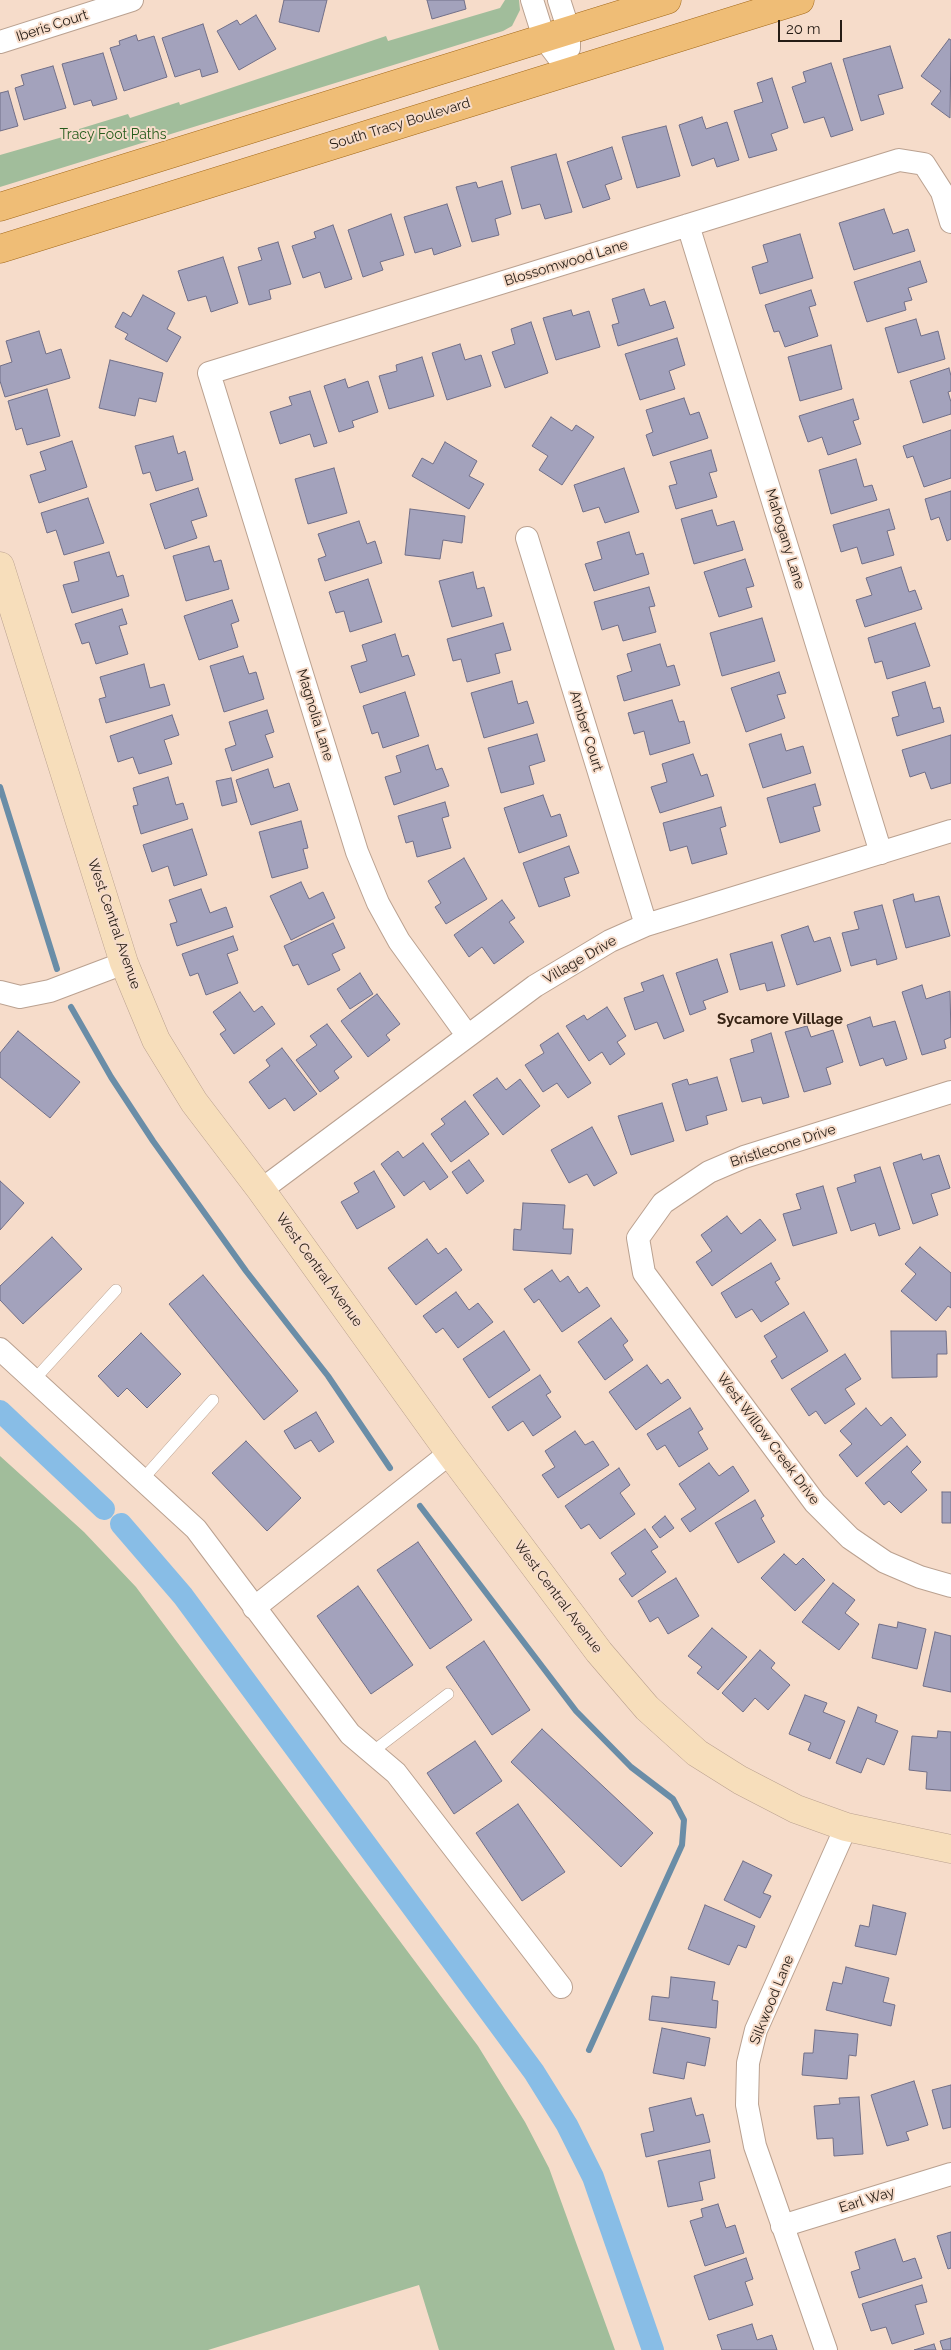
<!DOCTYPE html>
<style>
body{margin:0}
#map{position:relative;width:951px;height:2350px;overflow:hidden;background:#f6dcca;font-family:Raleway,sans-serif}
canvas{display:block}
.scale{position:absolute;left:778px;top:20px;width:64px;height:22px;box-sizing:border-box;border:2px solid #251c15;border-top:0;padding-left:6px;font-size:15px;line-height:18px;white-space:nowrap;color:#251c15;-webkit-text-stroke:4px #f6dcca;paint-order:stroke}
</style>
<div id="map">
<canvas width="951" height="2350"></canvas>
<div class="scale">20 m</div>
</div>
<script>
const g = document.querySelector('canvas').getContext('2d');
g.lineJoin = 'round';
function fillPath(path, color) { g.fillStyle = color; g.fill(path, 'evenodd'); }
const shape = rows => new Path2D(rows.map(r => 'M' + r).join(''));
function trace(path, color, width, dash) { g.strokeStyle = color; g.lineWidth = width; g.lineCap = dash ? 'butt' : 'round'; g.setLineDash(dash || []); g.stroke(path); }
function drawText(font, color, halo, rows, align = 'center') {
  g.font = font + ' Raleway,sans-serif'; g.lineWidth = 4; g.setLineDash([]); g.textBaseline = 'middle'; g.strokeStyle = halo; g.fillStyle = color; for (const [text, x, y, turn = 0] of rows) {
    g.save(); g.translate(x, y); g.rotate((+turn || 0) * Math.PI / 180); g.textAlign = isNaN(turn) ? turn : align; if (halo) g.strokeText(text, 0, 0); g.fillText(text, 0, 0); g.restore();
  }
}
fillPath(shape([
 [505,0,519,0,520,10,512,26,503,31,0,187,0,155,80,132,79,129,128,114,130,118,179,102,180,105,386,36,388,41,500,8],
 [0,1456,84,1532,136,1587,478,2046,525,2122,549,2168,615,2350,439,2350,419,2285,208,2350,0,2350]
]), '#a1bd9b');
trace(shape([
 [0,787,57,969],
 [71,1007,111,1077,153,1141,246,1271,328,1376,390,1468],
 [420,1506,576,1711,631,1767,673,1799,684,1820,682,1845,589,2050]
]), '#6a8da7', 6);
trace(shape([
 [0,1411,104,1509],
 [121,1524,183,1596,534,2072,567,2125,593,2177,653,2350]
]), '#88bde6', 22);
const building = shape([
 [284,0,327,0,319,32,279,22,284,0],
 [427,0,464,0,466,9,432,19,427,0],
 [256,15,276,49,239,70,217,31,237,20,240,25,256,15],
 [203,24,218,72,202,77,200,69,175,77,162,38,203,24],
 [136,35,138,41,154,36,167,77,124,91,110,48,120,45,119,41,136,35],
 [949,39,951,40,950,118,931,104,941,91,921,76,949,39],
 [890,46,903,88,878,95,884,114,861,121,843,59,890,46],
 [103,53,117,99,93,106,91,100,74,105,62,64,103,53],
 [831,63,853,130,831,137,824,117,804,123,792,87,806,82,803,72,831,63],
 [53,66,66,108,24,120,15,88,24,85,21,75,53,66],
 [772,78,788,128,771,134,777,150,749,158,734,111,763,102,757,83,772,78],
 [8,91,18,126,0,131,0,93,8,91],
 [702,117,706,129,727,122,739,160,717,167,714,158,692,166,679,125,702,117],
 [666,126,680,176,637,188,622,137,666,126],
 [612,147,622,179,605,185,610,199,583,208,567,162,612,147],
 [556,154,572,212,545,219,540,204,522,209,511,167,556,154],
 [502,181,511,214,495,219,499,235,472,242,456,187,476,182,478,188,502,181],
 [447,204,461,246,434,255,432,248,415,253,404,217,447,204],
 [884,209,893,234,908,229,915,251,854,270,839,223,884,209],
 [391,214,404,255,380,262,383,270,363,277,348,230,391,214],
 [333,225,352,279,325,288,320,272,303,278,292,246,316,238,314,232,333,225],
 [800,234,813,278,760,294,752,267,768,262,763,245,800,234],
 [278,242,291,284,269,290,271,299,249,305,238,267,262,260,258,248,278,242],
 [223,257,238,303,211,312,206,296,188,301,178,271,223,257],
 [920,261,927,282,908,288,912,300,904,302,906,310,867,322,854,282,920,261],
 [644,289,650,306,665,301,674,328,618,346,612,325,619,323,612,299,644,289],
 [811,290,816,305,809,307,818,336,785,347,779,331,774,332,765,305,811,290],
 [143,295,175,313,167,329,181,337,167,362,125,339,128,334,115,327,123,312,131,317,143,295],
 [571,310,573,316,589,311,600,347,556,360,543,318,571,310],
 [916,319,921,336,938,331,945,359,898,373,885,328,916,319],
 [531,322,548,373,505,388,492,352,515,344,511,329,531,322],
 [39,331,46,354,61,349,70,378,5,397,0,381,0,366,12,362,6,341,39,331],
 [677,338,685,365,669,371,675,389,640,400,625,354,677,338],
 [460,344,465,360,481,355,491,386,447,400,432,353,460,344],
 [831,345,842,389,800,401,788,357,831,345],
 [422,357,434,396,389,409,379,376,397,371,396,365,422,357],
 [110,360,163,373,156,402,139,398,135,416,99,408,110,360],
 [949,368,951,376,951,391,948,392,951,402,951,414,923,423,910,381,949,368],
 [345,379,348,388,368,381,378,412,352,421,354,427,339,432,324,386,345,379],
 [47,389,60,436,27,445,22,428,16,430,8,401,47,389],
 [310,391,327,443,314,447,310,434,280,444,270,412,292,405,289,397,310,391],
 [684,398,690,415,699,412,708,438,653,456,646,435,653,432,646,410,684,398],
 [853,399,859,419,853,421,861,444,828,455,822,437,808,442,799,416,853,399],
 [551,417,572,431,576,425,594,437,562,485,539,470,548,456,532,446,551,417],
 [951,430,951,478,924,487,913,456,907,458,903,446,951,430],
 [173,436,178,454,185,451,193,480,156,491,150,472,143,474,135,446,173,436],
 [72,441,87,487,39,503,30,475,46,470,40,452,72,441],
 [445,442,477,461,469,476,484,484,469,509,412,476,422,458,433,464,445,442],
 [711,450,717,471,709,473,717,497,676,509,669,486,677,484,670,462,711,450],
 [856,459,864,487,872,485,877,500,831,514,819,470,856,459],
 [334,468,347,513,308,524,295,479,334,468],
 [624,468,639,512,605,523,599,507,583,512,574,485,624,468],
 [198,488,207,516,191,521,197,538,165,549,150,504,198,488],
 [951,491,951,539,947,541,939,517,931,520,925,499,951,491],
 [88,498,104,543,64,555,56,530,47,533,41,513,88,498],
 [410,509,465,516,462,543,443,540,440,559,405,555,410,509],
 [889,509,895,529,887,531,894,555,862,564,857,547,841,552,833,525,889,509],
 [712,510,717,526,734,521,743,550,694,564,681,519,712,510],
 [359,521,367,544,375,541,382,563,325,581,318,559,326,556,318,534,359,521],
 [629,532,636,555,643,553,649,574,594,591,585,564,602,559,597,542,629,532],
 [209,546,214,562,221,560,229,589,186,601,173,556,209,546],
 [109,552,117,577,123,575,129,596,72,613,63,585,79,581,74,562,109,552],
 [745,559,754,586,746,588,752,607,719,617,704,572,745,559],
 [901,567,909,592,915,590,922,609,865,627,856,600,872,595,866,578,901,567],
 [473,572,477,589,484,587,492,616,452,627,439,581,473,572],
 [368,579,382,622,350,632,344,611,336,613,329,592,368,579],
 [649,587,655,606,649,607,656,632,623,641,618,625,602,630,594,602,649,587],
 [232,600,239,621,231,624,238,647,199,660,184,616,232,600],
 [122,609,127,624,119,626,128,654,96,664,89,642,82,644,75,624,122,609],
 [762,618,775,661,722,676,710,633,762,618],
 [503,623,511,650,495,654,500,673,467,682,461,659,453,661,447,639,503,623],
 [915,623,930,666,887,679,882,661,875,663,868,638,915,623],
 [395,634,402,657,408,655,415,675,360,693,351,666,367,661,362,645,395,634],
 [660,644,667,667,674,665,680,685,624,701,617,676,632,671,627,654,660,644],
 [243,656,249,674,256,672,264,699,224,712,210,666,243,656],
 [144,664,150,688,164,684,170,705,106,723,99,699,106,697,100,677,144,664],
 [779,672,786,693,777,695,785,718,746,732,731,688,779,672],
 [512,681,518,704,527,701,534,723,484,738,471,693,512,681],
 [925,682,933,709,940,707,944,722,897,736,892,718,899,716,892,692,925,682],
 [405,692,419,736,383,748,378,732,372,734,363,706,405,692],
 [672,700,679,722,684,721,690,743,650,755,644,731,634,734,628,713,672,700],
 [267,710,274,732,265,735,273,757,232,771,225,749,236,745,229,722,267,710],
 [172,715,179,735,164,740,172,764,139,774,133,757,118,762,110,736,172,715],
 [537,734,545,761,529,766,534,784,501,793,488,748,537,734],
 [781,734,786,751,803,746,811,773,763,788,749,744,781,734],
 [951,735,951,783,931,789,925,772,910,777,902,750,951,735],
 [428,745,436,770,442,768,449,786,394,805,385,777,401,772,396,756,428,745],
 [693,754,701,776,707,774,714,796,660,813,651,787,667,782,662,764,693,754],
 [268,769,274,788,289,783,298,810,251,825,236,780,268,769],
 [168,777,176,805,183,803,188,819,141,834,133,806,138,805,133,788,168,777],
 [231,778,237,802,222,806,216,781,231,778],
 [815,784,821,805,813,807,820,831,780,843,767,798,815,784],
 [543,795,551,817,560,814,567,836,519,853,504,808,543,795],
 [445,802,449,816,442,818,451,848,417,857,413,841,406,843,398,816,445,802],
 [721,807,726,826,720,828,727,854,692,864,687,846,670,851,663,823,721,807],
 [301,821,308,848,303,849,308,868,272,878,259,832,301,821],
 [192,829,207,875,174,886,168,866,152,872,143,845,192,829],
 [569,846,579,873,564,878,570,896,539,907,523,863,569,846],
 [464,858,487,899,446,924,435,907,441,903,428,881,464,858],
 [301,882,309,899,323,892,335,918,291,940,270,896,301,882],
 [201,889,210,913,226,907,233,927,177,946,170,924,177,922,169,900,201,889],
 [913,894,915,902,939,896,950,936,906,948,893,900,913,894],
 [502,900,515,918,509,922,524,942,494,964,482,947,469,957,454,935,502,900],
 [882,905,897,959,877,965,876,959,851,966,842,933,859,929,854,912,882,905],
 [333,923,345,948,332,954,340,970,308,985,298,964,293,966,284,946,333,923],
 [808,926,814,942,830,937,841,971,797,985,781,935,808,926],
 [233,936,238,950,227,954,238,983,206,995,198,973,190,976,182,954,233,936],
 [772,942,785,986,767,991,765,983,740,990,730,954,772,942],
 [717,959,728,992,703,1001,706,1009,690,1015,676,973,717,959],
 [360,973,373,994,350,1009,337,989,360,973],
 [663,975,684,1031,664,1039,657,1022,635,1030,624,998,644,991,641,983,663,975],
 [922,985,926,999,950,991,951,1037,944,1040,946,1048,922,1055,902,992,922,985],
 [240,992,254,1012,262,1006,275,1024,234,1054,220,1034,226,1030,213,1012,240,992],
 [377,994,400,1024,386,1035,390,1040,368,1057,341,1021,377,994],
 [607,1007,626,1036,617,1042,625,1054,610,1065,602,1052,589,1061,566,1026,584,1015,587,1020,607,1007],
 [870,1017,873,1027,895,1021,907,1059,886,1066,883,1058,860,1066,847,1025,870,1017],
 [327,1024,352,1057,334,1071,339,1078,320,1092,296,1060,317,1045,310,1036,327,1024],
 [807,1026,811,1037,833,1030,843,1062,826,1068,831,1084,804,1092,785,1032,807,1026],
 [18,1031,80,1082,50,1118,0,1077,0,1053,18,1031],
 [558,1033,591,1083,568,1098,557,1083,543,1092,525,1065,544,1053,540,1045,558,1033],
 [771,1033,789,1097,763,1104,761,1097,742,1102,730,1059,754,1052,751,1040,771,1033],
 [282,1048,317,1094,294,1111,285,1098,269,1109,249,1082,270,1066,266,1060,282,1048],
 [717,1077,727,1110,706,1116,708,1124,686,1131,672,1084,687,1079,689,1085,717,1077],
 [497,1078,506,1090,520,1079,540,1106,503,1135,473,1095,497,1078],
 [465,1101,489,1134,451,1162,431,1134,445,1124,441,1119,465,1101],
 [662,1103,674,1141,631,1155,618,1116,662,1103],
 [592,1127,617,1173,594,1186,587,1174,569,1183,551,1150,592,1127],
 [423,1143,448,1177,430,1190,424,1181,404,1196,381,1164,398,1151,403,1158,423,1143],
 [921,1154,923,1160,939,1155,950,1188,931,1194,938,1215,913,1224,893,1163,921,1154],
 [469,1160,484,1181,467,1194,452,1172,469,1160],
 [880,1167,900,1229,879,1236,875,1223,851,1231,837,1188,856,1182,854,1175,880,1167],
 [374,1171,395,1207,357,1229,341,1202,359,1192,354,1183,374,1171],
 [0,1181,24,1203,0,1230,0,1181],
 [823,1186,837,1233,793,1246,783,1214,801,1209,796,1194,823,1186],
 [523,1203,565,1205,563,1229,573,1229,571,1254,513,1250,514,1229,521,1230,523,1203],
 [727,1216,741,1234,760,1219,776,1240,712,1286,696,1262,712,1251,701,1235,727,1216],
 [52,1237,82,1269,23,1324,0,1300,0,1286,52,1237],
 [427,1239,438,1254,446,1248,462,1270,416,1305,388,1268,427,1239],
 [920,1247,951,1273,951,1308,948,1306,936,1321,901,1291,916,1274,905,1264,920,1247],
 [771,1263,780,1279,775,1282,789,1304,761,1322,752,1309,736,1318,721,1293,771,1263],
 [552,1270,560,1282,568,1276,579,1293,587,1287,600,1306,562,1332,539,1299,534,1303,524,1289,552,1270],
 [203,1275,298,1391,264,1420,169,1304,203,1275],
 [456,1292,469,1310,478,1303,493,1322,458,1348,443,1328,436,1333,423,1316,456,1292],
 [804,1312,828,1351,782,1379,771,1361,777,1357,764,1336,804,1312],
 [611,1318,628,1341,623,1345,633,1360,605,1380,578,1342,611,1318],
 [504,1331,530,1370,489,1398,463,1359,504,1331],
 [891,1331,946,1331,947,1354,937,1354,937,1377,892,1378,891,1331],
 [141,1333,181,1374,147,1408,127,1388,118,1397,98,1376,141,1333],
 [845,1354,861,1379,845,1389,855,1404,825,1424,816,1411,809,1416,791,1389,845,1354],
 [647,1365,661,1384,668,1379,681,1398,636,1430,609,1392,647,1365],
 [540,1375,551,1392,546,1395,561,1417,533,1436,523,1421,508,1431,492,1407,540,1375],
 [690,1408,703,1429,698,1432,708,1449,679,1467,665,1445,657,1450,647,1434,690,1408],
 [866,1408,881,1426,891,1417,906,1435,857,1477,839,1455,852,1444,840,1431,866,1408],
 [316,1412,334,1442,319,1452,311,1440,295,1449,284,1431,316,1412],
 [575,1431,585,1445,593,1441,609,1465,558,1498,542,1475,555,1467,545,1451,575,1431],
 [246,1441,301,1498,267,1531,212,1473,246,1441],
 [907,1446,921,1462,911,1472,927,1490,901,1513,889,1501,884,1505,865,1483,907,1446],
 [709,1463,719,1476,733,1466,749,1491,690,1532,681,1519,696,1509,679,1484,709,1463],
 [619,1468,630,1485,620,1493,635,1514,600,1539,589,1524,581,1529,565,1506,619,1468],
 [942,1492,951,1492,951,1523,942,1523,942,1492],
 [755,1500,764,1516,761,1518,775,1542,738,1563,715,1523,755,1500],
 [665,1516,674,1528,660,1538,652,1527,665,1516],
 [645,1529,658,1547,651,1551,666,1572,632,1597,619,1579,626,1574,611,1553,645,1529],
 [418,1542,472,1620,430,1649,377,1570,418,1542],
 [784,1554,796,1565,803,1558,825,1580,795,1611,761,1578,784,1554],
 [676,1578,699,1616,668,1634,658,1617,650,1622,638,1601,676,1578],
 [833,1583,855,1600,845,1613,859,1624,839,1650,802,1622,833,1583],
 [358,1586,413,1665,371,1694,317,1616,358,1586],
 [898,1622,926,1629,917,1669,872,1658,879,1624,897,1628,898,1622],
 [712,1628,747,1657,718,1690,697,1673,702,1667,688,1656,712,1628],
 [935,1632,951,1636,951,1692,923,1686,935,1632],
 [484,1641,530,1710,492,1735,446,1667,484,1641],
 [760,1650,775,1663,771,1668,790,1685,768,1710,755,1698,743,1712,722,1693,760,1650],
 [805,1695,827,1703,823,1712,845,1721,830,1759,808,1750,811,1743,789,1734,805,1695],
 [858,1707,877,1715,875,1722,898,1731,884,1765,867,1758,861,1773,836,1763,858,1707],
 [542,1729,653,1833,621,1867,511,1762,542,1729],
 [938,1731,951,1732,951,1791,926,1789,927,1772,909,1770,912,1736,937,1738,938,1731],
 [475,1741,502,1781,454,1814,427,1773,475,1741],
 [518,1804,565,1872,522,1901,476,1833,518,1804],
 [743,1861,772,1875,763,1893,771,1896,760,1918,724,1900,743,1861],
 [705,1905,755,1926,746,1948,738,1945,729,1965,688,1949,705,1905],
 [873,1905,906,1913,896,1955,855,1946,860,1925,869,1927,873,1905],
 [846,1967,889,1978,883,2002,895,2005,891,2026,826,2010,833,1982,842,1984,846,1967],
 [671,1977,715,1982,712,2000,718,2001,716,2028,649,2020,652,1996,669,1998,671,1977],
 [662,2028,710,2038,705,2066,687,2062,684,2079,653,2073,662,2028],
 [815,2030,858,2034,856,2056,849,2055,847,2079,802,2075,804,2053,813,2053,815,2030],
 [914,2081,928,2125,906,2132,909,2140,887,2146,871,2095,914,2081],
 [951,2085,951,2127,943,2129,932,2090,951,2085],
 [859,2097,863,2154,834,2156,833,2138,817,2139,814,2106,840,2104,839,2098,859,2097],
 [691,2098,696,2116,703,2114,710,2142,646,2157,641,2134,654,2131,649,2108,691,2098],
 [710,2150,715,2178,699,2182,703,2200,668,2207,658,2161,710,2150],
 [718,2204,726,2228,735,2225,744,2253,705,2266,690,2221,703,2217,701,2209,718,2204],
 [951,2232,951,2268,948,2269,937,2236,951,2232],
 [895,2239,903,2262,915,2258,922,2278,859,2298,851,2272,860,2269,855,2252,895,2239],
 [746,2258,753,2279,745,2282,753,2305,709,2320,694,2276,746,2258],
 [922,2285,927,2302,915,2305,924,2334,892,2344,886,2327,871,2331,862,2304,922,2285],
 [752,2324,757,2340,772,2335,777,2350,722,2350,717,2335,752,2324],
 [951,2338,951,2350,943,2350,940,2341,951,2338],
 [934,2344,936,2350,914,2350,934,2344]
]);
fillPath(building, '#a3a2bc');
trace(building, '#716f88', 1);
const lane = shape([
 [34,1380,116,1290],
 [142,1480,213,1400],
 [372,1752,448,1694]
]);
const street = shape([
 [532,0,544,38,569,71],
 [559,0,569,31,569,48],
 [0,42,132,0],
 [688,225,881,853],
 [527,538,646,925],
 [0,992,20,997,50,991,124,963],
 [467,1035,399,941,378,903,357,852,209,373,899,160,924,164,942,192,951,222],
 [951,1092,744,1157,709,1172,663,1203,638,1238,644,1273,815,1503,850,1538,885,1562,920,1577,951,1586],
 [261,1190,535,986,610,941,646,925,951,831],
 [0,1349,196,1529,350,1734,396,1773,561,1987],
 [254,1608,450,1453],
 [782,2226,951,2174],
 [826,2350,755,2146,747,2105,748,2063,756,2030,846,1827]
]);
const secondary = shape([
 [0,566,124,963,156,1040,194,1102,261,1190,450,1453,599,1652,647,1708,697,1753,740,1780,796,1809,846,1827,951,1849]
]);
const primary = shape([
 [0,207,667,0],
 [0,249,800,0]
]);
trace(lane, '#baa190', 12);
trace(street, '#baa190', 24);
trace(secondary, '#baa190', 29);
trace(primary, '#a26819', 29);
trace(lane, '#fff', 11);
trace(street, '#fff', 22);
trace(secondary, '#f7debb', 28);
trace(primary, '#efbd76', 28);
drawText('14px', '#251c15', '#f6dcca', [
 ["Iberis Court",52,26,-18],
 ["South Tracy Boulevard",400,124,-17],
 ["Blossomwood Lane",566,263,-17],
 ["Mahogany Lane",785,539,73],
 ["Magnolia Lane",315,715,73],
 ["Amber Court",586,731,73],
 ["West Central Avenue",114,924,71],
 ["Village Drive",580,960,-30],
 ["Bristlecone Drive",783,1146,-18],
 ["West Central Avenue",319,1270,54],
 ["West Willow Creek Drive",768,1439,53],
 ["West Central Avenue",558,1597,53],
 ["Silkwood Lane",772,2000,-68],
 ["Earl Way",867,2200,-17]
]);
drawText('14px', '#265b1c', '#f6dcca', [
 ["Tracy Foot Paths",113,135]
]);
drawText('bold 15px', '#382516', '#f6dcca', [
 ["Sycamore Village",780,1019]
]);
</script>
